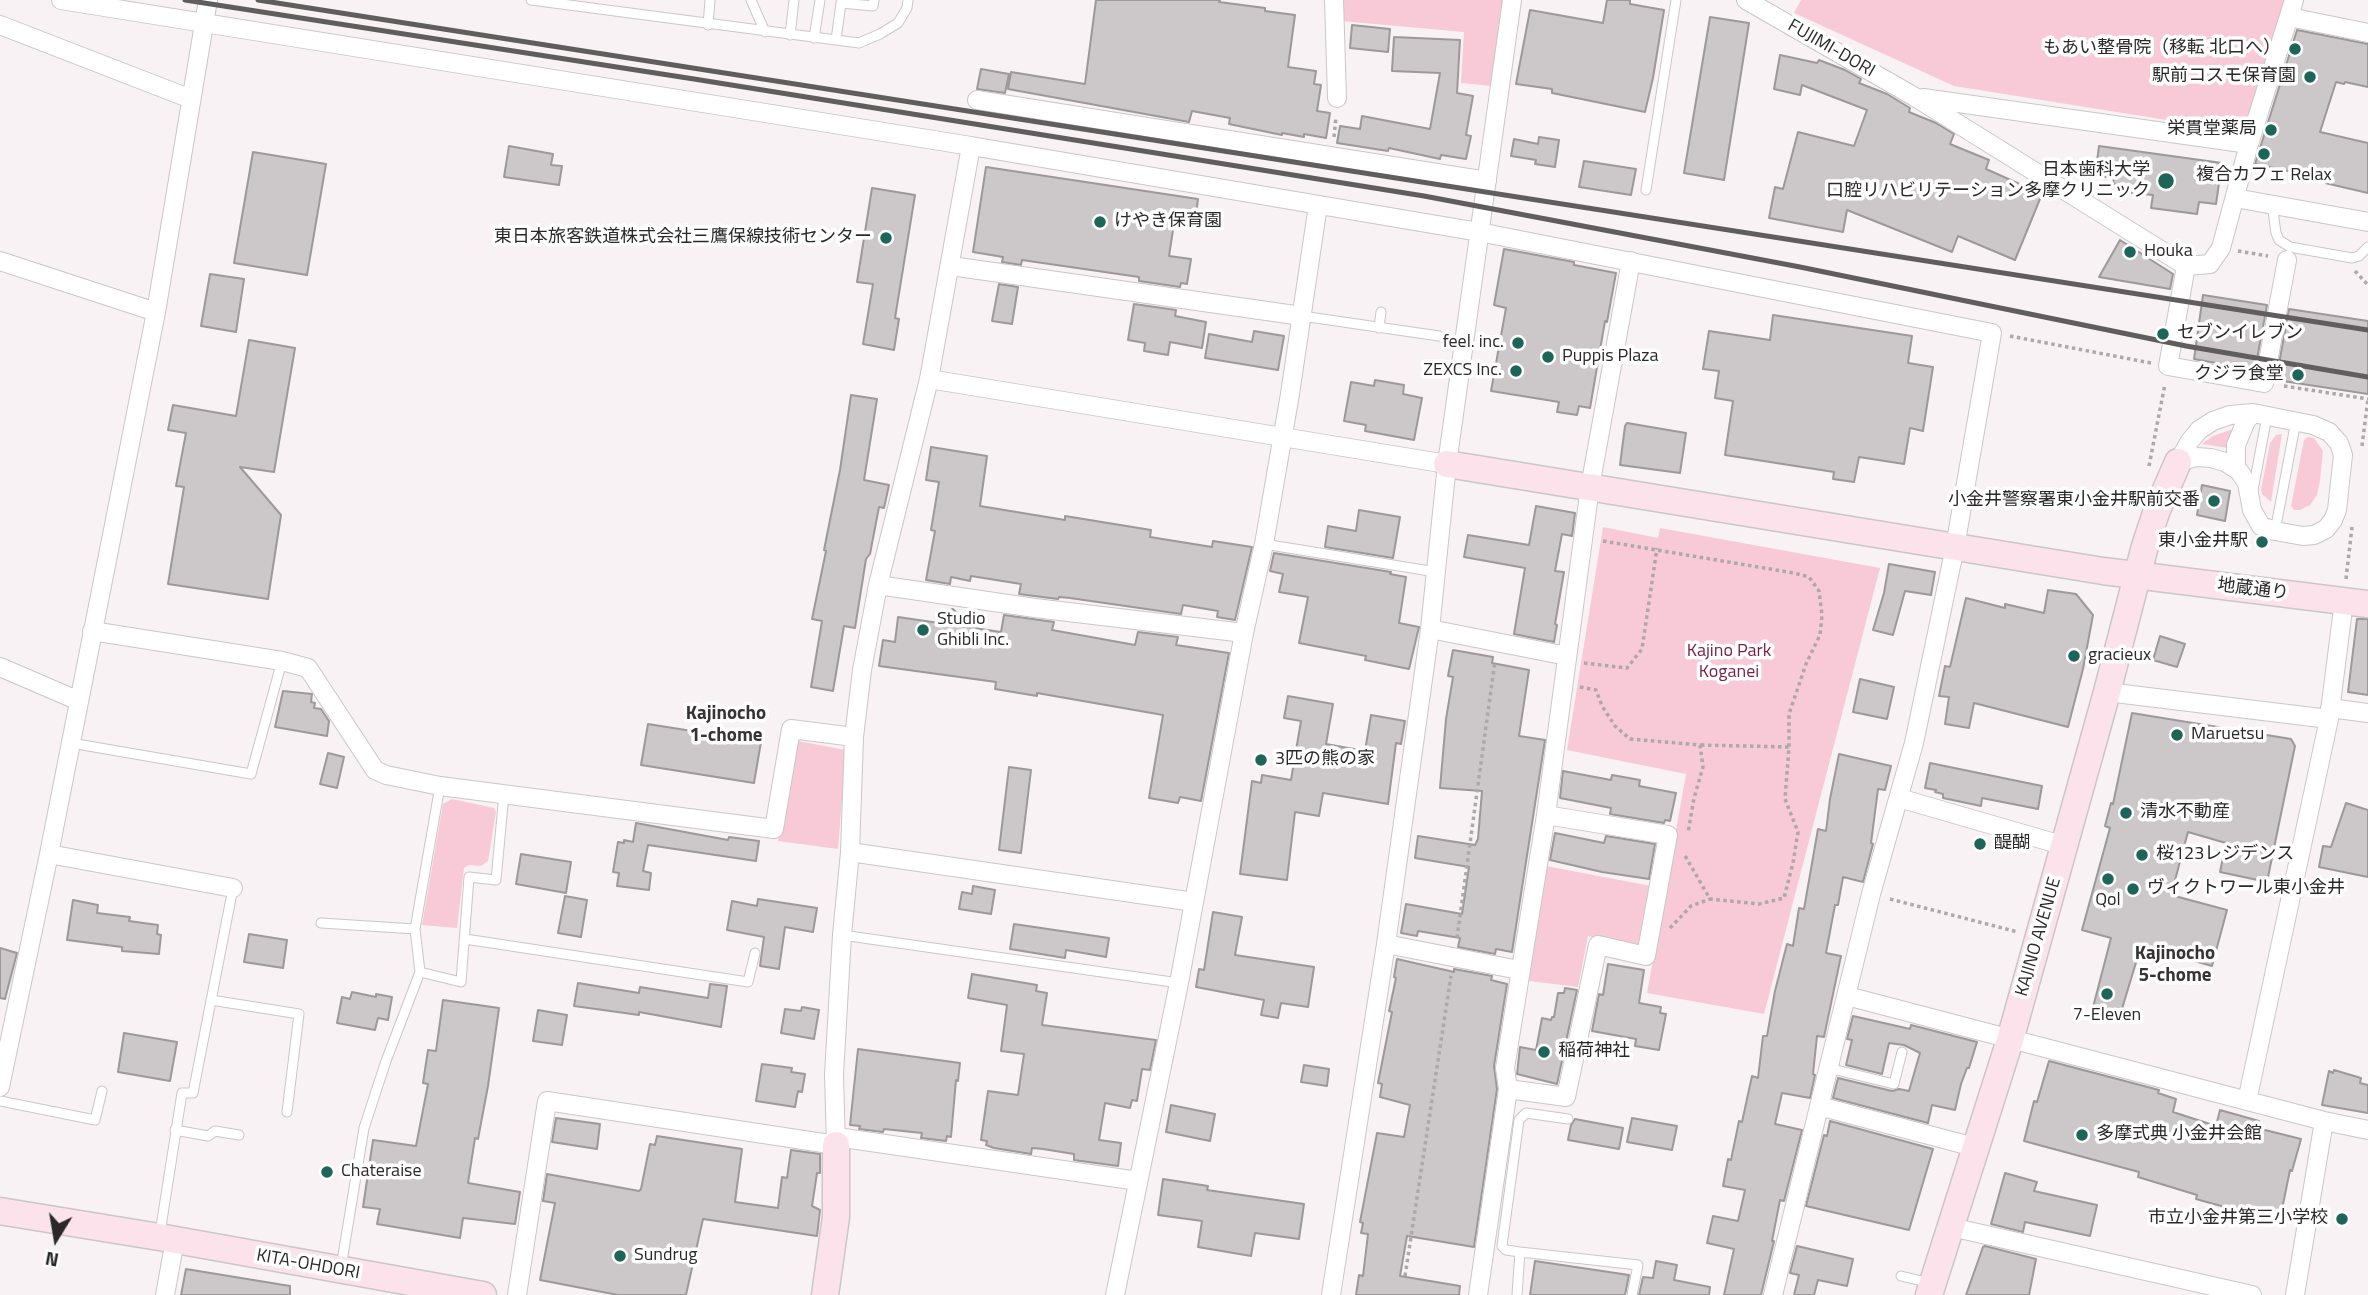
<!DOCTYPE html>
<meta charset="utf-8">
<style>
body{margin:0}
#map{position:relative;width:2368px;height:1295px;overflow:hidden;background:#f8f2f4;font-family:"Titillium Web",sans-serif}
canvas{display:block}
.north{position:absolute;left:21px;top:1204px;width:70px;height:70px;-webkit-text-stroke:5px #fff;paint-order:stroke;rotate:191deg;font-size:19px;font-weight:700;line-height:28px;text-align:center;color:#2a2828}
.north::after{content:'';display:block;margin:auto;width:24px;height:32px;background:#2a2828;clip-path:polygon(50% 0,100% 100%,50% 72%,0 100%)}
</style>
<div id="map">
<canvas width="2368" height="1295"></canvas>
<div class="north">N</div>
</div>
<script>
const g = document.querySelector('canvas').getContext('2d');
g.lineJoin = 'round';
function fillPath(path, color) { g.fillStyle = color; g.fill(path, 'evenodd'); }
const shape = rows => new Path2D(rows.map(r => 'M' + r).join(''));
function trace(path, color, width, dash) { g.strokeStyle = color; g.lineWidth = width; g.lineCap = dash ? 'butt' : 'round'; g.setLineDash(dash || []); g.stroke(path); }
function drawText(font, color, halo, rows, align = 'center') {
  g.font = font + ' "Titillium Web","Noto Sans JP",sans-serif'; g.lineWidth = 7; g.setLineDash([]); g.textBaseline = 'middle'; g.strokeStyle = halo; g.fillStyle = color; for (const [text, x, y, turn = 0] of rows) {
    g.save(); g.translate(x, y); g.rotate((+turn || 0) * Math.PI / 180); g.textAlign = isNaN(turn) ? turn : align; if (halo) g.strokeText(text, 0, 0); g.fillText(text, 0, 0); g.restore();
  }
}
fillPath(shape([
 [1344,0,1503,0,1492,86,1461,83,1464,32,1341,21],
 [1801,0,2287,0,2248,133,1954,86,1794,13],
 [2233,429,2228,448,2202,444,2213,436],
 [2282,434,2271,502,2262,494,2261,490,2270,443,2276,435],
 [2308,437,2314,438,2323,451,2320,480,2317,495,2310,505,2300,510,2294,510,2291,506,2304,440],
 [1603,527,1658,538,1660,528,1880,568,1764,1014,1647,993,1686,774,1567,750],
 [798,741,846,750,838,849,778,841],
 [452,799,494,808,496,812,488,861,481,866,469,865,464,868,457,928,422,925,443,804],
 [1546,866,1651,886,1639,947,1588,936,1578,987,1529,981]
]), '#f8cad7');
const building = shape([
 [1096,0,1220,0,1219,2,1265,8,1265,11,1295,15,1288,67,1316,71,1314,84,1321,85,1317,111,1330,113,1326,138,1304,134,1304,137,1282,133,1282,135,1229,124,1230,118,1192,111,1189,122,1008,89,1011,72,1085,84,1096,0],
 [1607,0,1630,0,1630,4,1664,10,1653,78,1645,112,1552,93,1552,89,1516,84,1530,10,1603,23,1607,0],
 [1710,17,1749,23,1724,180,1684,173,1710,17],
 [1352,25,1390,29,1388,52,1350,48,1352,25],
 [2297,30,2368,44,2368,87,2345,82,2344,84,2336,82,2320,132,2368,143,2368,193,2325,183,2326,179,2255,164,2297,30],
 [1394,37,1460,40,1457,93,1473,96,1466,135,1471,136,1466,159,1441,155,1440,159,1389,148,1388,151,1337,143,1340,126,1360,129,1362,116,1430,129,1440,73,1392,71,1394,37],
 [1780,55,1817,63,1819,60,1845,70,1861,79,1859,83,1887,94,1910,108,1909,112,1936,123,1954,134,1950,144,1989,160,1986,169,2042,194,2015,260,1958,236,1952,252,1847,210,1843,232,1769,218,1775,187,1783,189,1798,132,1854,146,1867,110,1802,85,1800,95,1774,89,1780,55],
 [981,69,1009,74,1005,93,977,89,981,69],
 [1539,137,1559,140,1555,167,1535,164,1536,160,1511,156,1514,139,1538,144,1539,137],
 [509,146,553,154,551,165,562,166,559,185,504,177,509,146],
 [2099,146,2222,163,2216,204,2199,202,2197,214,2151,208,2153,195,2132,193,2133,187,2113,184,2114,178,2105,177,2106,170,2100,170,2100,162,2097,161,2099,146],
 [253,152,326,164,307,275,234,263,253,152],
 [1584,161,1636,169,1631,195,1579,187,1584,161],
 [986,167,1198,199,1195,221,1175,217,1169,256,1191,259,1187,284,1181,283,1180,287,1139,281,1139,277,1022,260,1021,265,1002,262,1003,257,973,252,986,167],
 [872,188,915,195,895,318,899,319,894,350,863,344,873,284,857,282,872,188],
 [2120,240,2173,274,2170,289,2099,277,2120,240],
 [1504,249,1574,262,1574,265,1616,273,1607,322,1605,321,1590,408,1579,406,1577,415,1557,412,1559,402,1491,391,1506,308,1494,305,1504,249],
 [210,274,244,279,236,332,201,326,210,274],
 [999,284,1018,287,1012,324,992,321,999,284],
 [2203,295,2267,305,2255,370,2194,359,2203,295],
 [1134,304,1176,310,1175,316,1206,322,1202,348,1170,342,1168,355,1144,351,1145,343,1128,340,1134,304],
 [2289,309,2368,321,2368,394,2276,380,2289,309],
 [1773,315,1912,336,1908,363,1933,367,1923,431,1910,428,1904,464,1859,457,1854,482,1833,479,1834,472,1725,455,1733,401,1715,398,1719,371,1703,369,1709,331,1770,340,1773,315],
 [1254,331,1284,336,1278,370,1205,358,1209,334,1252,342,1254,331],
 [249,340,295,348,274,472,240,467,281,515,268,599,168,584,184,487,176,486,186,433,168,430,173,405,236,416,249,340],
 [1375,380,1404,385,1403,394,1422,398,1414,440,1365,431,1366,425,1344,421,1351,382,1374,386,1375,380],
 [851,395,877,399,864,480,889,485,884,508,879,507,870,554,866,559,855,628,844,626,833,691,811,687,822,621,812,619,826,551,824,550,840,470,851,395],
 [1627,423,1686,433,1680,473,1620,465,1625,426,1627,423],
 [931,447,987,456,980,506,1065,520,1065,516,1151,530,1150,537,1212,547,1213,541,1252,547,1235,620,1217,617,1218,611,1183,605,1181,614,1070,598,1059,597,1058,599,1019,594,1021,584,971,576,970,581,951,577,950,584,926,580,935,531,931,530,939,482,926,480,931,447],
 [2202,485,2230,491,2225,521,2197,515,2202,485],
 [1536,506,1575,513,1572,536,1562,534,1555,571,1564,572,1555,624,1557,625,1554,642,1514,634,1525,568,1464,557,1468,535,1529,545,1536,506],
 [1359,510,1400,517,1393,558,1325,547,1328,526,1356,531,1359,510],
 [1274,553,1391,572,1390,574,1406,577,1399,623,1419,627,1409,669,1365,660,1366,656,1299,643,1308,597,1279,592,1283,574,1270,571,1274,553],
 [1889,564,1935,572,1931,595,1905,591,1893,635,1873,630,1884,593,1889,564],
 [2048,590,2076,594,2093,615,2083,669,2068,727,1974,703,1969,728,1945,724,1949,697,1939,696,1945,666,1950,667,1966,598,2005,608,2005,604,2044,613,2048,590],
 [953,609,959,615,960,626,1001,632,1004,615,1054,622,1052,630,1135,645,1138,632,1178,637,1176,645,1229,653,1201,801,1180,797,1178,803,1149,798,1163,715,1037,693,1037,696,995,689,996,682,879,666,883,640,895,642,898,617,939,623,945,612,953,609],
 [2357,619,2368,619,2368,695,2348,692,2357,619],
 [2160,636,2185,644,2177,667,2153,660,2160,636],
 [1453,650,1493,657,1492,663,1529,670,1519,736,1545,740,1512,952,1496,949,1495,954,1458,947,1460,938,1418,931,1417,936,1401,933,1406,904,1462,914,1469,867,1415,858,1418,836,1475,845,1478,839,1482,791,1440,788,1446,719,1453,677,1448,676,1453,650],
 [1860,679,1894,687,1887,719,1853,712,1860,679],
 [283,691,312,694,311,702,315,703,314,708,321,709,329,721,327,736,275,727,283,691],
 [1288,696,1333,704,1326,744,1365,751,1371,715,1405,721,1401,744,1396,743,1388,804,1323,793,1319,816,1295,812,1287,880,1240,874,1252,781,1261,783,1262,775,1291,780,1301,721,1284,718,1288,696],
 [2132,713,2291,739,2295,746,2267,882,2220,872,2226,843,2188,832,2171,895,2227,910,2212,966,2141,946,2118,1022,2091,1015,2111,938,2082,930,2110,828,2105,826,2111,803,2113,804,2132,713],
 [648,724,761,742,754,783,641,765,648,724],
 [328,753,344,757,337,788,320,784,328,753],
 [1839,754,1891,766,1885,790,1878,789,1871,843,1873,844,1863,882,1843,877,1838,905,1835,905,1826,953,1841,956,1824,1037,1817,1036,1813,1074,1815,1075,1810,1098,1782,1093,1775,1124,1802,1130,1784,1201,1780,1200,1772,1241,1774,1241,1761,1295,1724,1295,1734,1249,1707,1243,1713,1216,1738,1221,1745,1190,1723,1186,1728,1159,1731,1160,1739,1121,1742,1122,1752,1076,1758,1078,1763,1036,1767,1036,1775,991,1787,944,1793,946,1799,908,1804,909,1818,829,1826,831,1830,799,1839,754],
 [1930,763,2042,786,2038,809,1982,798,1981,806,1943,798,1943,794,1935,792,1936,790,1925,788,1930,763],
 [1009,767,1031,770,1021,853,999,850,1009,767],
 [1563,771,1611,780,1612,775,1640,780,1639,786,1676,793,1670,821,1665,820,1664,823,1610,814,1611,808,1560,798,1563,771],
 [2346,803,2368,810,2368,877,2319,867,2323,846,2331,847,2346,803],
 [636,823,728,840,729,837,759,841,756,861,648,845,643,871,651,873,649,890,617,886,619,873,613,872,618,842,624,843,624,840,633,842,636,823],
 [1555,833,1604,843,1606,836,1655,844,1649,879,1602,872,1550,860,1555,833],
 [521,854,571,862,566,893,516,884,521,854],
 [973,886,995,890,991,914,959,909,962,892,972,894,973,886],
 [565,896,587,900,581,937,558,933,565,896],
 [758,899,817,908,813,932,785,927,779,969,760,966,764,937,727,930,732,901,757,906,758,899],
 [73,900,98,905,97,913,130,917,129,921,158,925,157,934,161,935,159,954,122,951,122,947,67,940,73,900],
 [1213,912,1242,917,1235,955,1314,967,1308,1007,1281,1003,1278,1018,1261,1015,1264,1000,1196,987,1199,969,1204,970,1213,912],
 [1014,924,1109,938,1106,957,1066,950,1065,958,1010,949,1014,924],
 [249,934,287,940,283,968,244,962,249,934],
 [0,948,17,953,5,999,0,998,0,948],
 [1397,959,1454,972,1454,969,1492,976,1491,980,1507,984,1494,1066,1497,1089,1474,1247,1407,1236,1400,1276,1460,1286,1459,1295,1356,1295,1359,1275,1363,1276,1368,1234,1361,1233,1363,1223,1360,1222,1377,1133,1404,1137,1410,1105,1380,1097,1382,1084,1378,1083,1392,1012,1389,1011,1396,978,1394,977,1397,959],
 [1608,964,1644,970,1639,1003,1661,1007,1660,1013,1666,1014,1659,1050,1635,1046,1636,1039,1592,1031,1599,994,1603,995,1608,964],
 [972,974,1037,985,1036,991,1047,993,1042,1025,1156,1040,1150,1070,1142,1069,1137,1101,1132,1100,1130,1108,1105,1103,1099,1140,1121,1143,1118,1166,1074,1160,1074,1154,1043,1149,1032,1148,1031,1154,994,1148,986,1145,987,1141,981,1140,988,1091,1018,1095,1024,1054,1001,1051,1007,1005,968,998,972,974],
 [578,983,639,993,640,987,708,998,710,984,727,986,721,1027,639,1012,639,1015,574,1006,578,983],
 [1565,988,1577,990,1557,1084,1517,1074,1520,1047,1536,1050,1542,1018,1551,1020,1552,1017,1554,1017,1558,993,1564,993,1565,988],
 [352,992,376,997,376,994,392,997,388,1020,378,1018,375,1030,337,1023,342,997,350,999,352,992],
 [443,1000,499,1008,488,1086,478,1139,475,1138,468,1183,520,1192,515,1224,463,1218,460,1238,377,1224,380,1209,363,1207,373,1140,416,1146,428,1084,423,1083,428,1050,436,1051,443,1000],
 [802,1007,819,1010,814,1039,781,1033,785,1009,801,1011,802,1007],
 [538,1010,567,1015,562,1045,533,1041,538,1010],
 [1853,1016,1910,1029,1911,1025,1977,1042,1969,1068,1967,1068,1961,1084,1955,1110,1932,1105,1928,1123,1833,1098,1838,1078,1892,1091,1899,1089,1909,1091,1920,1053,1904,1045,1889,1043,1882,1074,1846,1065,1852,1040,1847,1039,1853,1016],
 [124,1033,177,1042,170,1081,118,1072,124,1033],
 [858,1049,960,1063,958,1081,956,1080,951,1137,947,1136,946,1141,921,1138,922,1133,884,1129,883,1132,859,1129,860,1126,850,1125,858,1049],
 [2049,1061,2159,1090,2158,1093,2176,1099,2173,1112,2216,1126,2220,1110,2259,1121,2257,1128,2301,1139,2292,1171,2290,1170,2279,1224,2244,1218,2246,1213,2196,1199,2197,1195,2138,1177,2139,1172,2024,1141,2034,1101,2037,1102,2049,1061],
 [762,1064,792,1068,791,1072,805,1074,802,1092,798,1091,795,1107,756,1101,762,1064],
 [1304,1065,1329,1069,1327,1086,1301,1082,1304,1065],
 [2334,1070,2361,1078,2360,1083,2368,1085,2368,1113,2322,1105,2329,1071,2333,1073,2334,1070],
 [1171,1105,1215,1114,1210,1141,1166,1132,1171,1105],
 [556,1118,600,1124,597,1149,552,1142,556,1118],
 [1632,1118,1677,1126,1672,1150,1627,1142,1632,1118],
 [1575,1119,1623,1128,1619,1149,1568,1140,1571,1125,1575,1119],
 [1830,1121,1933,1149,1909,1230,1806,1206,1824,1135,1827,1136,1830,1121],
 [657,1136,742,1149,735,1202,778,1208,782,1177,787,1178,791,1150,820,1154,820,1173,817,1173,812,1206,820,1210,817,1236,703,1219,686,1295,618,1295,540,1280,555,1203,543,1201,547,1174,639,1191,641,1189,650,1144,655,1145,657,1136],
 [2005,1173,2037,1182,2034,1191,2097,1205,2090,1236,2025,1222,2023,1232,1991,1224,2005,1173],
 [1163,1179,1208,1186,1207,1190,1304,1204,1299,1239,1255,1233,1251,1256,1198,1247,1202,1221,1158,1215,1163,1179],
 [1797,1246,1853,1259,1847,1286,1818,1280,1814,1295,1794,1295,1799,1275,1790,1273,1797,1246],
 [1985,1246,2036,1259,2029,1295,1966,1295,1983,1247,1985,1246],
 [1535,1261,1629,1275,1625,1295,1530,1295,1535,1261],
 [1656,1261,1677,1265,1674,1280,1710,1287,1709,1295,1639,1295,1643,1277,1653,1278,1656,1261],
 [186,1269,290,1286,290,1295,181,1295,186,1269]
]);
fillPath(building, '#ccc7c8');
trace(building, '#9d9899', 2);
const lane = shape([
 [531,0,859,43,880,34,898,23,907,8,908,0],
 [751,0,765,32],
 [708,25,710,0],
 [790,35,794,0],
 [814,38,820,0],
 [836,40,841,3,873,6,874,0],
 [1646,190,1676,0],
 [2272,204,2276,233,2279,240,2290,247,2352,258,2359,256,2368,247],
 [1302,316,1439,336],
 [1379,328,1381,312],
 [2253,490,2267,416],
 [2275,531,2296,421],
 [1264,544,1436,572],
 [71,743,251,774,282,661],
 [321,923,415,929],
 [842,935,1179,983],
 [465,939,748,982,755,953],
 [420,972,461,982,469,877,496,880,504,794],
 [211,1000,299,1014,287,1112],
 [1828,1068,1894,1084,1902,1052],
 [0,1101,95,1120,102,1091],
 [1568,1119,1526,1113,1519,1120,1502,1246,1506,1250,1520,1252,1638,1265,1632,1295],
 [175,1130,208,1136,215,1131,239,1135],
 [160,1233,182,1093,193,1093,233,888],
 [341,1267,364,1128,386,1061,420,972,415,929,440,786],
 [1901,1276,1930,1283],
 [1517,1295,1520,1252]
]);
const street = shape([
 [61,0,971,146],
 [1334,0,1337,98],
 [1746,0,1915,97,2186,266,2210,264,2221,248,2249,144,2294,0],
 [2289,17,2368,33],
 [0,25,191,99],
 [1923,98,2249,144],
 [977,100,1487,181],
 [2235,198,2368,222],
 [0,261,156,312],
 [951,266,1302,316],
 [2186,266,2168,366,2264,383,2287,260],
 [929,379,1447,464],
 [2253,413,2313,425,2329,432,2339,443,2343,455,2337,510,2333,520,2326,529,2314,535,2303,536,2275,531,2261,526,2252,510,2247,483,2239,471,2225,462,2211,458,2196,457,2178,462,2190,441,2199,430,2213,421,2230,415,2253,413],
 [2236,469,2236,445,2246,421,2253,413],
 [878,585,1035,608,1244,633],
 [1430,629,1567,656],
 [92,631,282,661,308,668,375,770,386,775,440,786,774,829,791,729,854,737],
 [0,667,79,701],
 [2107,692,2329,719],
 [2330,708,2368,713],
 [1899,798,2065,846],
 [850,852,1194,902],
 [49,854,233,888],
 [1386,944,1519,970],
 [1847,996,2324,1121,2368,1130],
 [0,1087,49,854,156,312,208,0],
 [1508,1089,1566,1097,1598,945,1646,956,1668,835,1546,815],
 [2247,1101,2329,719,2344,601],
 [1819,1106,1978,1148],
 [837,1137,1138,1181],
 [1951,1227,2252,1295],
 [165,1295,175,1240],
 [517,1295,547,1101,836,1145,834,1075,842,935,850,852,854,737,862,670,878,585,929,379,971,146,1479,232,1992,333,1955,547,1914,743,1871,894,1773,1295],
 [1115,1295,1179,983,1244,633,1264,544,1290,394,1318,205],
 [1331,1295,1386,944,1430,629,1447,464,1512,0],
 [1478,1295,1508,1089,1505,1068,1546,815,1590,487,1631,261],
 [2295,1295,2324,1121]
]);
const secondary = shape([
 [1447,464,2103,571,2368,604],
 [0,1211,159,1237,483,1295],
 [825,1295,836,1217,836,1145],
 [1929,1295,2010,1040,2107,692,2145,546,2157,510,2178,462]
]);
trace(lane, '#cbc6c7', 11);
trace(street, '#cbc6c7', 20);
trace(secondary, '#cbc6c7', 29);
trace(shape([
 [1334,137,1336,117],
 [2238,251,2268,256],
 [2355,271,2368,285],
 [2010,336,2151,363],
 [2284,386,2368,399],
 [2362,446,2368,399],
 [2149,466,2165,384],
 [1603,541,1794,573,1809,577,1819,591,1822,615,1820,635,1806,664,1789,714,1789,747,1785,799,1798,832,1793,863,1784,898,1759,904,1710,899,1684,854],
 [2346,579,2352,527],
 [1584,663,1627,668,1642,649,1657,548],
 [1580,687,1596,690,1602,706,1615,726,1630,739,1700,745,1703,767,1694,798,1688,833],
 [1701,745,1789,747],
 [1890,899,2018,932],
 [1670,928,1691,906,1710,899],
 [1457,938,1495,661],
 [1405,1276,1451,976]
]), '#ada8a9', 3.5, [3.5, 3.5]);
trace(lane, '#fff', 9);
trace(street, '#fff', 18);
trace(secondary, '#fce3eb', 26);
trace(shape([
 [185,0,694,79,1424,196,1800,267,2186,346,2368,377],
 [258,0,2368,330]
]), '#605d5d', 5);
for (const [x, y, r, color] of [
 [2295,49,7,"#1e6559"],
 [2310,77,7,"#1e6559"],
 [2271,130,7,"#1e6559"],
 [2264,154,7,"#1e6559"],
 [2166,181,9,"#1e6559"],
 [1100,222,7,"#1e6559"],
 [886,238,7,"#1e6559"],
 [2130,252,7,"#1e6559"],
 [2163,334,7,"#1e6559"],
 [1518,343,7,"#1e6559"],
 [1548,357,7,"#1e6559"],
 [1516,371,7,"#1e6559"],
 [2298,375,7,"#1e6559"],
 [2214,501,7,"#1e6559"],
 [2262,542,7,"#1e6559"],
 [923,630,7,"#1e6559"],
 [2074,656,7,"#1e6559"],
 [2177,735,7,"#1e6559"],
 [1261,760,7,"#1e6559"],
 [2126,813,7,"#1e6559"],
 [1980,844,7,"#1e6559"],
 [2142,855,7,"#1e6559"],
 [2108,879,7,"#1e6559"],
 [2133,889,7,"#1e6559"],
 [2107,994,7,"#1e6559"],
 [1544,1052,7,"#1e6559"],
 [2082,1135,7,"#1e6559"],
 [327,1172,7,"#1e6559"],
 [2342,1219,7,"#1e6559"],
 [620,1256,7,"#1e6559"]
]) { const dot = new Path2D(); dot.arc(x, y, r, 0, 2 * Math.PI); g.fillStyle = color; g.fill(dot); trace(dot, '#fff', 2.5); }
drawText('18px', '#2a2828', '#fff', [
 ["FUJIMI-DORI",1831,49,30],
 ["地蔵通り",2253,590,7],
 ["KAJINO AVENUE",2039,937,-74],
 ["KITA-OHDORI",308,1265,10]
]);
drawText('18px', '#2a2828', '#fff', [
 ["もあい整骨院（移転 北口へ）",2281,49,"right"],
 ["駅前コスモ保育園",2296,77,"right"],
 ["栄貫堂薬局",2257,130,"right"],
 ["日本歯科大学",2150,171,"right"],
 ["口腔リハビリテーション多摩クリニック",2150,192,"right"],
 ["複合カフェ Relax",2264,176,"center"],
 ["けやき保育園",1114,222],
 ["東日本旅客鉄道株式会社三鷹保線技術センター",872,238,"right"],
 ["Houka",2144,252],
 ["セブンイレブン",2177,334],
 ["feel. inc.",1504,343,"right"],
 ["Puppis Plaza",1562,357],
 ["ZEXCS Inc.",1502,371,"right"],
 ["クジラ食堂",2284,375,"right"],
 ["小金井警察署東小金井駅前交番",2200,501,"right"],
 ["東小金井駅",2248,542,"right"],
 ["Studio",937,620],
 ["Ghibli Inc.",937,641],
 ["gracieux",2088,656],
 ["Maruetsu",2191,735],
 ["3匹の熊の家",1275,760],
 ["清水不動産",2140,813],
 ["醍醐",1994,844],
 ["桜123レジデンス",2156,855],
 ["ヴィクトワール東小金井",2147,889],
 ["Qol",2108,901,"center"],
 ["7-Eleven",2107,1016,"center"],
 ["稲荷神社",1558,1052],
 ["多摩式典 小金井会館",2096,1135],
 ["Chateraise",341,1172],
 ["市立小金井第三小学校",2328,1219,"right"],
 ["Sundrug",634,1256]
], 'left');
drawText('18px', '#751f42', '#fff', [
 ["Kajino Park",1729,652],
 ["Koganei",1729,673]
]);
drawText('bold 19px', '#373334', '#fff', [
 ["Kajinocho",726,714],
 ["1-chome",726,736],
 ["Kajinocho",2175,954],
 ["5-chome",2175,976]
]);
</script>
